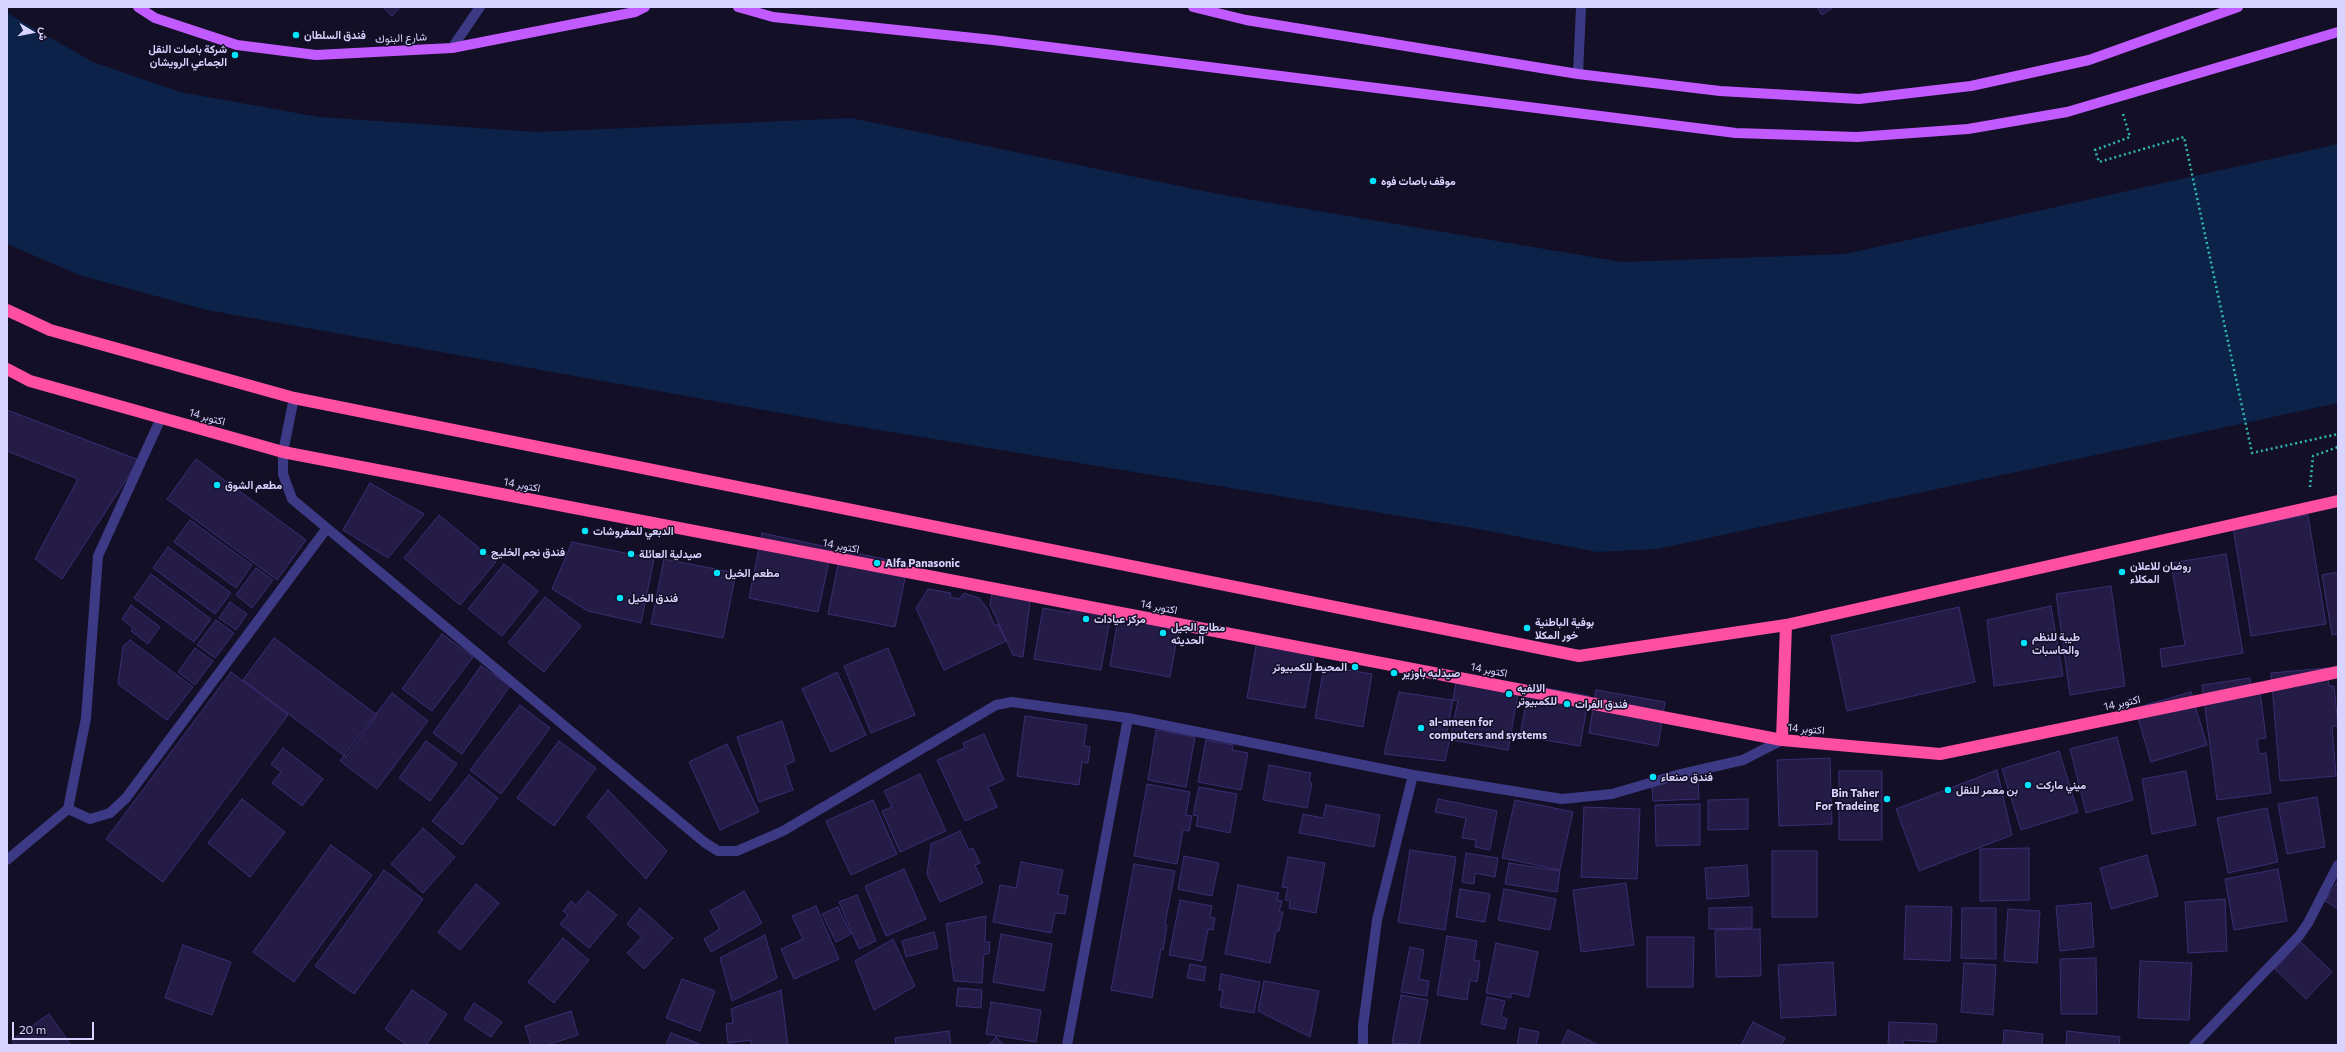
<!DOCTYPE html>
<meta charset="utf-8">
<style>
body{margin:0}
#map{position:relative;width:2345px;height:1052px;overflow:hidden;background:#130f26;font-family:Commissioner,Vazirmatn,sans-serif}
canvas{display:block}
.frame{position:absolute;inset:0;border:8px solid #d9d4ff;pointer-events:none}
.north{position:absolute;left:12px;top:12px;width:40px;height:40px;-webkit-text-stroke:3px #130f26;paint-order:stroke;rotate:100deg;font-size:11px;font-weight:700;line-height:16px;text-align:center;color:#d9d4ff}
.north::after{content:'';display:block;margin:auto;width:14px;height:18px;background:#d9d4ff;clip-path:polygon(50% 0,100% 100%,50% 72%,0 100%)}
.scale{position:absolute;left:12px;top:1022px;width:82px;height:18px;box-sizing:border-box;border:2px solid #d9d4ff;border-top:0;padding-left:5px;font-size:12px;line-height:14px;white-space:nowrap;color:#d9d4ff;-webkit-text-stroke:3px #130f26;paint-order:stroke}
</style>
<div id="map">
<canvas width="2345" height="1052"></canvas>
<div class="frame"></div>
<div class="north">ش</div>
<div class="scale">20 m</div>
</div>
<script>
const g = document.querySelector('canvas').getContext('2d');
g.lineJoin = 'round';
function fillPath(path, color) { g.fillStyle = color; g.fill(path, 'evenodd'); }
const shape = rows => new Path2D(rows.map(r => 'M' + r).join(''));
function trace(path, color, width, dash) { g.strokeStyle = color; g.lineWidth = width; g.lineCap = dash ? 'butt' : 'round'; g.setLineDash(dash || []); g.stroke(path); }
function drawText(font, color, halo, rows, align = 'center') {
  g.font = font + ' Commissioner,Vazirmatn,sans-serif'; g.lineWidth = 3; g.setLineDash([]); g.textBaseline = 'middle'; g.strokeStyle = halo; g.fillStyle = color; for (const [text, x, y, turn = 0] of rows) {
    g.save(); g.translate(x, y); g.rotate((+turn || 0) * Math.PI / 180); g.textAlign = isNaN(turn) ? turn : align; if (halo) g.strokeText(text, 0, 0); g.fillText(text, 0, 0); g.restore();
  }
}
fillPath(shape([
 [7,13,93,62,180,92,319,117,537,132,851,118,1223,195,1622,262,1845,254,2338,144,2338,403,1657,549,1597,552,1479,529,831,422,207,310,79,275,7,244]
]), '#0c2248');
const building = shape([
 [383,7,400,7,392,16,383,7],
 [1817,7,1834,7,1822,15,1817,7],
 [7,410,139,460,62,579,35,559,78,479,7,451,7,410],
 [196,459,306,540,277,580,167,499,196,459],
 [370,483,424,514,388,558,343,530,370,483],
 [439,515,496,562,460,605,404,558,439,515],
 [2308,515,2326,624,2251,636,2233,528,2308,515],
 [190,520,252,565,236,588,174,542,190,520],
 [762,533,832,548,818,612,749,598,762,533],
 [572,542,654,559,641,623,588,611,552,589,572,542],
 [168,547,231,593,215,614,153,568,168,547],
 [841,550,908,564,895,627,828,614,841,550],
 [2226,554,2243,653,2162,667,2160,649,2185,645,2171,563,2226,554],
 [664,559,736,573,723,638,651,624,664,559],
 [504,564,538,591,502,636,468,609,504,564],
 [256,568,273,580,252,608,236,595,256,568],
 [2338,572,2338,634,2332,635,2322,575,2338,572],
 [151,574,211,619,194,642,134,598,151,574],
 [2111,586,2125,686,2070,695,2056,594,2111,586],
 [993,587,1024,596,1030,602,1023,657,1013,655,990,605,993,587],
 [928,589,951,593,950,597,959,599,964,593,979,598,987,608,995,626,998,624,1006,641,944,670,916,608,928,589],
 [545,597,581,626,544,672,508,643,545,597],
 [1072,601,1111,614,1101,670,1034,659,1043,608,1070,613,1072,601],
 [230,602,247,614,236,630,219,618,230,602],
 [131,605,160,627,148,644,131,631,133,628,122,619,131,605],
 [2051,606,2063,676,1994,686,1987,620,2051,606],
 [1959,607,1975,682,1847,711,1831,636,1959,607],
 [1119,612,1180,622,1170,677,1110,666,1119,612],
 [216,620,234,633,215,658,197,645,216,620],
 [442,634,473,657,432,711,402,689,442,634],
 [274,638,377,715,346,757,243,680,274,638],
 [130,640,193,687,167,720,118,684,123,646,130,640],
 [1257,640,1315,651,1305,708,1247,698,1257,640],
 [195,648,213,661,195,685,178,672,195,648],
 [888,648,915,715,871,733,844,666,888,648],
 [481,666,510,686,462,754,433,733,481,666],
 [1324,666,1372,674,1363,727,1315,718,1324,666],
 [2327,668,2329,686,2334,686,2338,726,2332,726,2336,776,2280,781,2271,673,2327,668],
 [231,672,288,715,163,882,106,839,231,672],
 [837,672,866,735,831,752,802,689,837,672],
 [1457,677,1519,688,1508,750,1446,739,1457,677],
 [2250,678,2251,692,2260,691,2266,738,2257,739,2259,754,2266,753,2271,793,2217,800,2202,685,2250,678],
 [1529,685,1589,696,1580,746,1520,736,1529,685],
 [1596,690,1665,702,1658,746,1589,733,1596,690],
 [1399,692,1458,701,1445,761,1384,754,1399,692],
 [2191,692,2207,745,2151,762,2135,708,2191,692],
 [392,693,428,721,377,789,340,761,392,693],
 [520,705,550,728,501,794,470,770,520,705],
 [1025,716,1087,725,1084,746,1090,747,1088,763,1082,762,1079,785,1017,776,1025,716],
 [782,721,795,761,785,765,793,790,759,802,737,737,782,721],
 [1156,730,1195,737,1186,787,1148,780,1156,730],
 [984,734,1004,780,988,787,997,807,965,821,937,760,965,748,963,743,984,734],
 [2117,737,2133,800,2086,813,2070,749,2117,737],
 [1206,740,1233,745,1232,750,1248,753,1241,790,1198,782,1206,740],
 [426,741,457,764,430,801,399,778,426,741],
 [559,741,596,768,554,826,517,798,559,741],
 [727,744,759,812,720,830,689,762,727,744],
 [283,748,323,779,302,806,272,783,281,772,271,764,283,748],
 [2059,751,2078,812,2021,830,2002,769,2059,751],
 [1830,758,1832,824,1779,826,1777,760,1830,758],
 [1269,765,1311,773,1309,782,1312,783,1307,808,1263,800,1269,765],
 [1997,770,2012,835,1919,871,1896,809,1997,770],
 [1839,771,1882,771,1882,840,1839,840,1839,771],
 [2186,771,2196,825,2152,834,2142,779,2186,771],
 [920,774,946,831,900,852,882,811,892,807,884,791,920,774],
 [1698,774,1699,799,1653,801,1652,786,1698,774],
 [469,775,498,798,462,845,432,821,469,775],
 [1147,784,1190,792,1186,815,1192,816,1189,831,1183,830,1177,864,1134,856,1147,784],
 [1199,787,1237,794,1230,833,1196,826,1198,816,1193,815,1199,787],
 [608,790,667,851,646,879,587,817,608,790],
 [2317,797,2325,847,2287,854,2278,804,2317,797],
 [242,799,285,832,250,877,208,843,242,799],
 [1438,799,1497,811,1490,850,1475,847,1476,840,1462,838,1466,818,1435,812,1438,799],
 [1748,799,1748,829,1708,830,1708,800,1748,799],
 [873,800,897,854,851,875,826,821,873,800],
 [1515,800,1573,812,1560,870,1502,858,1515,800],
 [1700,804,1700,845,1656,846,1655,805,1700,804],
 [1326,805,1380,815,1374,847,1299,833,1303,814,1323,818,1326,805],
 [1584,807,1640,809,1637,879,1581,877,1584,807],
 [2267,808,2278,862,2228,873,2217,818,2267,808],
 [423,828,455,857,423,893,391,864,423,828],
 [960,831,969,850,973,848,980,863,975,865,983,883,940,902,927,874,931,844,960,831],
 [331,845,372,875,294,982,253,952,331,845],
 [2029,848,2029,900,1980,901,1980,849,2029,848],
 [1410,850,1456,857,1445,930,1398,922,1410,850],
 [1772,851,1817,851,1817,917,1772,917,1772,851],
 [1466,853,1498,858,1495,877,1475,873,1474,884,1462,882,1466,853],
 [2147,855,2158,896,2111,909,2100,868,2147,855],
 [1184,856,1219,863,1212,896,1178,889,1184,856],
 [1288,857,1325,863,1316,913,1289,908,1290,901,1285,900,1288,888,1282,887,1288,857],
 [1021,862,1063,870,1058,894,1068,896,1065,914,1055,913,1051,933,993,922,1000,885,1016,888,1021,862],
 [1509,863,1560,871,1557,892,1505,884,1509,863],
 [1134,864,1175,871,1165,924,1167,925,1163,950,1161,949,1152,998,1111,990,1134,864],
 [1747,865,1749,896,1707,899,1705,868,1747,865],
 [904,869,926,919,886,936,865,886,904,869],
 [2278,869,2287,921,2234,930,2225,879,2278,869],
 [384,870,423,899,354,994,315,966,384,870],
 [2338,881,2338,909,2325,901,2338,881],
 [1626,883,1634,945,1581,952,1573,890,1626,883],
 [476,884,499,903,460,950,438,932,476,884],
 [1238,885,1279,893,1277,900,1282,901,1279,912,1283,912,1279,931,1276,931,1270,963,1225,954,1238,885],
 [1460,889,1490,894,1485,922,1456,917,1460,889],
 [1504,889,1556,899,1550,930,1498,920,1504,889],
 [588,891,617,915,589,948,560,924,568,915,563,911,571,901,576,905,588,891],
 [744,891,762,923,711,952,704,939,720,929,710,911,744,891],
 [857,895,876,941,859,949,839,902,857,895],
 [2225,899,2227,951,2188,953,2185,902,2225,899],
 [1180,900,1212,906,1210,917,1215,918,1213,930,1208,929,1202,961,1169,955,1180,900],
 [2091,903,2094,947,2060,951,2056,906,2091,903],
 [816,906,839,959,794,979,781,949,803,939,792,916,816,906],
 [1906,906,1952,907,1950,961,1904,959,1906,906],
 [838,907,851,934,836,942,822,914,838,907],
 [1752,907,1752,928,1709,929,1709,908,1752,907],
 [640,908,673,938,644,969,627,953,642,937,627,924,640,908],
 [1962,908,1996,908,1996,959,1961,958,1962,908],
 [2008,909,2040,911,2037,963,2004,961,2008,909],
 [986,916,985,942,990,942,989,954,984,954,982,983,954,981,946,924,986,916],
 [1760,929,1761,976,1716,977,1715,930,1760,929],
 [934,932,938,948,906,957,902,941,934,932],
 [1001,934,1052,944,1044,991,993,982,1001,934],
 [765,935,777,978,732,1001,720,958,765,935],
 [1447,936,1477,941,1474,960,1480,961,1477,982,1470,980,1467,1000,1437,995,1447,936],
 [1647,937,1694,937,1693,987,1647,987,1647,937],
 [563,938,589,960,554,1003,528,982,563,938],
 [893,939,915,986,874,1010,855,961,893,939],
 [2300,941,2332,972,2306,999,2275,969,2300,941],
 [1496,943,1538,952,1529,997,1511,993,1511,998,1486,993,1496,943],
 [183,945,231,962,212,1015,165,998,183,945],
 [1410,947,1424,950,1419,979,1429,981,1427,996,1401,992,1410,947],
 [2096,958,2097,1014,2061,1014,2060,959,2096,958],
 [2140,961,2192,963,2189,1020,2138,1018,2140,961],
 [1833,962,1836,1015,1781,1018,1778,965,1833,962],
 [1964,963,1996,965,1993,1015,1961,1012,1964,963],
 [1190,964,1206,967,1204,981,1187,978,1190,964],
 [1221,974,1260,982,1254,1013,1220,1007,1223,990,1219,990,1221,974],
 [682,979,715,991,700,1031,666,1018,682,979],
 [1264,981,1319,991,1310,1037,1258,1011,1264,981],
 [958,988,982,990,981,1008,956,1006,958,988],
 [412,990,447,1014,426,1045,407,1045,385,1029,412,990],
 [781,990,788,1045,751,1045,751,1040,728,1043,726,1024,733,1023,731,1009,781,990],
 [1401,995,1428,1000,1419,1045,1392,1043,1401,995],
 [1487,997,1505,1001,1501,1017,1507,1019,1505,1029,1481,1024,1487,997],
 [991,1002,1041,1010,1036,1042,986,1034,991,1002],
 [474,1003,502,1022,491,1037,464,1019,474,1003],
 [571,1011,578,1035,547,1045,531,1045,525,1026,571,1011],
 [49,1014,71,1045,15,1045,12,1040,49,1014],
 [1753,1022,1785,1038,1781,1045,1741,1045,1753,1022],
 [1889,1022,1937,1024,1936,1042,1903,1040,1903,1045,1888,1045,1889,1022],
 [1520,1028,1539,1032,1536,1045,1517,1045,1520,1028],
 [1568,1030,1598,1045,1561,1045,1568,1030],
 [2004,1030,2043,1034,2042,1045,2003,1045,2004,1030],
 [949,1031,951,1045,896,1045,895,1038,949,1031],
 [2067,1031,2120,1037,2119,1045,2066,1045,2067,1031],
 [671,1033,702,1045,666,1045,671,1033],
 [996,1037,1004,1045,989,1045,996,1037]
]);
fillPath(building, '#241b47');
trace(building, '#3b2d73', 1);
trace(shape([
 [2123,114,2130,137,2095,150,2099,162,2184,137,2252,453,2338,434],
 [2310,487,2313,456,2338,447]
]), '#2fb8b0', 2.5, [2, 3]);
trace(shape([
 [452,48,480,7],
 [1578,74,1581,7],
 [294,398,283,452,283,474,292,499,704,842,718,851,737,851,783,831,996,705,1012,702,1128,718,1067,1045],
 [1128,718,1413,775,1562,799,1612,794,1677,775,1743,760,1782,740],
 [68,809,90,819,110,813,126,798,327,528],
 [7,860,68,809,86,718,98,556,161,418],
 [1363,1045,1363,1026,1377,920,1413,775],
 [2194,1045,2299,936,2308,923,2338,865]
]), '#3d3a85', 10);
trace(shape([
 [138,7,155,18,237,45,316,55,452,48,635,12,645,7],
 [738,7,773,17,993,40,1736,133,1857,137,1968,129,2067,112,2338,32],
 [1193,7,1246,20,1578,74,1720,91,1859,99,1971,86,2089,60,2238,7]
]), '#c25bff', 10);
trace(shape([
 [7,310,50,330,294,398,1579,656,1786,625,2338,501],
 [7,369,30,381,283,452,1782,740,1940,754,2338,672],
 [1782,740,1786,625]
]), '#ff4fa3', 12);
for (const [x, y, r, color] of [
 [296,35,4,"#00e5ff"],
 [235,55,4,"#00e5ff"],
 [1373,181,4,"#00e5ff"],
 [217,485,4,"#00e5ff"],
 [585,531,4,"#00e5ff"],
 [483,552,4,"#00e5ff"],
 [631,554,4,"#00e5ff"],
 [877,563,4,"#00e5ff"],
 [2122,572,4,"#00e5ff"],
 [717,573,4,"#00e5ff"],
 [620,598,4,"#00e5ff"],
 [1086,619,4,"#00e5ff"],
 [1527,628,4,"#00e5ff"],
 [1163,633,4,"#00e5ff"],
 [2024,643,4,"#00e5ff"],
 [1355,667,4,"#00e5ff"],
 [1394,673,4,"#00e5ff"],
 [1509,694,4,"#00e5ff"],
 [1567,704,4,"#00e5ff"],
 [1421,728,4,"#00e5ff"],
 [1653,777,4,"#00e5ff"],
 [2028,785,4,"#00e5ff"],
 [1948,790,4,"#00e5ff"],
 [1887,799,4,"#00e5ff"]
]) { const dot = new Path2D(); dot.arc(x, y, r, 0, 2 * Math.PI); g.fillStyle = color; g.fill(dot); trace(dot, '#130f26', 1.5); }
drawText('bold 11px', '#d9d4ff', '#130f26', [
 ["فندق السلطان",304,35],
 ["شركة باصات النقل",227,49,"right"],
 ["الجماعي الرويشان",227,62,"right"],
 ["موقف باصات فوه",1381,181],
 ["مطعم الشوق",225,485],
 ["الدبعي للمفروشات",593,531],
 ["فندق نجم الخليج",491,552],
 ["صيدلية العائلة",639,554],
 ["Alfa Panasonic",885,563],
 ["روضان للاعلان",2130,566],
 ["المكلاء",2130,579],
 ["مطعم الخيل",725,573],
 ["فندق الخيل",628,598],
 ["مركز عيادات",1094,619],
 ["بوفية الباطنية",1535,622],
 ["خور المكلا",1535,635],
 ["مطابع الجيل",1171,627],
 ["الحديثه",1171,640],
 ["طيبة للنظم",2032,637],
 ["والحاسبات",2032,650],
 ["المحيط للكمبيوتر",1347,667,"right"],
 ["صيدليه باوزير",1402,673],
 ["الالفيه",1517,688],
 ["للكمبيوتر",1517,701],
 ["فندق الفرات",1575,704],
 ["al-ameen for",1429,722],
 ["computers and systems",1429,735],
 ["فندق صنعاء",1661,777],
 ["ميني ماركت",2036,785],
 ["بن معمر للنقل",1956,790],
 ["Bin Taher",1879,793,"right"],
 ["For Tradeing",1879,806,"right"]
], 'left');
drawText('11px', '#d9d4ff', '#130f26', [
 ["شارع البنوك",401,38,-3],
 ["14 اكتوبر",207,417,16],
 ["14 اكتوبر",522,485,11],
 ["14 اكتوبر",841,546,11],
 ["14 اكتوبر",1159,607,11],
 ["14 اكتوبر",1489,670,11],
 ["14 اكتوبر",2122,703,-12],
 ["14 اكتوبر",1806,729,5]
]);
</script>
